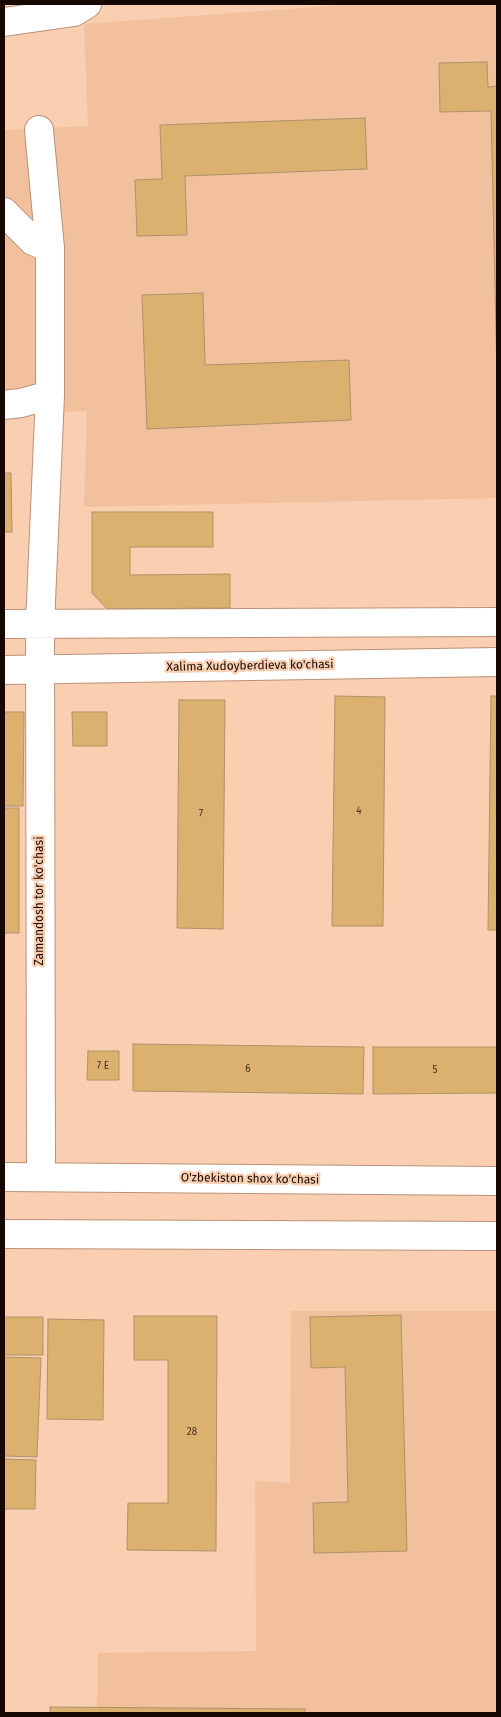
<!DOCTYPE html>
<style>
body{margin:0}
#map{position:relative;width:501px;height:1717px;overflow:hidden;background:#faceb0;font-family:"Fira Sans",sans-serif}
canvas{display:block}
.frame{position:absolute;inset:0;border:5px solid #170902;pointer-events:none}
</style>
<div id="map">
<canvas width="501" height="1717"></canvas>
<div class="frame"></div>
</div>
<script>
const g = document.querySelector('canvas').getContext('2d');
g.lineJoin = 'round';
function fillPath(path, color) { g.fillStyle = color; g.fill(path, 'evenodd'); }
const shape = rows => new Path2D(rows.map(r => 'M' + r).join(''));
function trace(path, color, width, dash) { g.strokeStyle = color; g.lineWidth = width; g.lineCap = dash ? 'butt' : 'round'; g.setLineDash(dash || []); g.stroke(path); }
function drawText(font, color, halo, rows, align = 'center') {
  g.font = font + ' "Fira Sans",sans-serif'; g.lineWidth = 4.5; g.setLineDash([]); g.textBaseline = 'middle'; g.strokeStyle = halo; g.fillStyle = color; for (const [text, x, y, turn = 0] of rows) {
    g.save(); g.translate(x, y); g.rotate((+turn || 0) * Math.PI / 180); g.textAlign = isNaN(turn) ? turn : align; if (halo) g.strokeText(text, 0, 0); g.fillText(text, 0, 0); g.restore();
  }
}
fillPath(shape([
 [356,4,497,4,497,498,84,507,87,411,4,415,4,130,88,126,84,24],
 [291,1311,497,1311,497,1713,50,1713,50,1707,97,1707,98,1653,256,1651,255,1481,290,1483]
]), '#f2c09d');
const building = shape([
 [487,62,488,87,497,86,497,376,491,111,440,112,439,63,487,62],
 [365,118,367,169,185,176,187,235,137,236,135,180,162,179,160,125,365,118],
 [203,293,205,365,349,360,351,420,147,429,142,295,203,293],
 [4,473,11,473,12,532,4,532,4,473],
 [92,512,213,512,213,547,130,547,130,575,230,574,230,608,107,609,92,593,92,512],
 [335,696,385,697,383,926,332,926,335,696],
 [491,696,497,696,497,930,488,930,491,696],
 [179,700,225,700,223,929,177,928,179,700],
 [4,712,24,712,23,806,4,806,4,712],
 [72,712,107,712,107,746,73,746,72,712],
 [4,808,19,808,19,933,4,933,4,808],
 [133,1044,364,1047,363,1094,133,1091,133,1044],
 [373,1047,497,1047,497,1093,373,1094,373,1047],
 [88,1051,119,1051,119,1080,87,1080,88,1051],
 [401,1315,407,1551,314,1553,313,1503,348,1502,345,1367,311,1368,310,1317,401,1315],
 [134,1316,217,1316,216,1551,127,1550,128,1503,168,1503,168,1360,134,1360,134,1316],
 [4,1317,43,1317,43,1355,4,1355,4,1317],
 [48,1319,104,1320,103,1420,47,1419,48,1319],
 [4,1357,41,1358,37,1457,4,1456,4,1357],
 [4,1459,36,1460,35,1509,4,1509,4,1459],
 [50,1707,305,1709,305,1713,50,1713,50,1707]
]);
fillPath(building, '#dcb06e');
trace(building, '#ae926b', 1);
const minor = shape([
 [4,22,74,12,87,4],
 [39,130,50,248,50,395,40,624,41,1177],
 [4,212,33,241,50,248],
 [4,405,21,403,50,395],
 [4,624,497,622],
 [4,670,497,662]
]);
const secondary = shape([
 [4,1177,497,1181],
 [4,1234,497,1236]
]);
trace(minor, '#bb9276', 30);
trace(secondary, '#bb9276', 30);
trace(minor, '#fff', 28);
trace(secondary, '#fff', 28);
drawText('10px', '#48331d', null, [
 ["4",359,811],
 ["7",201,814],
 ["7 E",103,1066],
 ["6",248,1069],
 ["5",435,1070],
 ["28",192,1432]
]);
drawText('12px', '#170902', '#faceb0', [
 ["Xalima Xudoyberdieva ko'chasi",250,666,-1],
 ["Zamandosh tor ko'chasi",40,901,-90],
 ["O'zbekiston shox ko'chasi",250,1179,1]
]);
</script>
